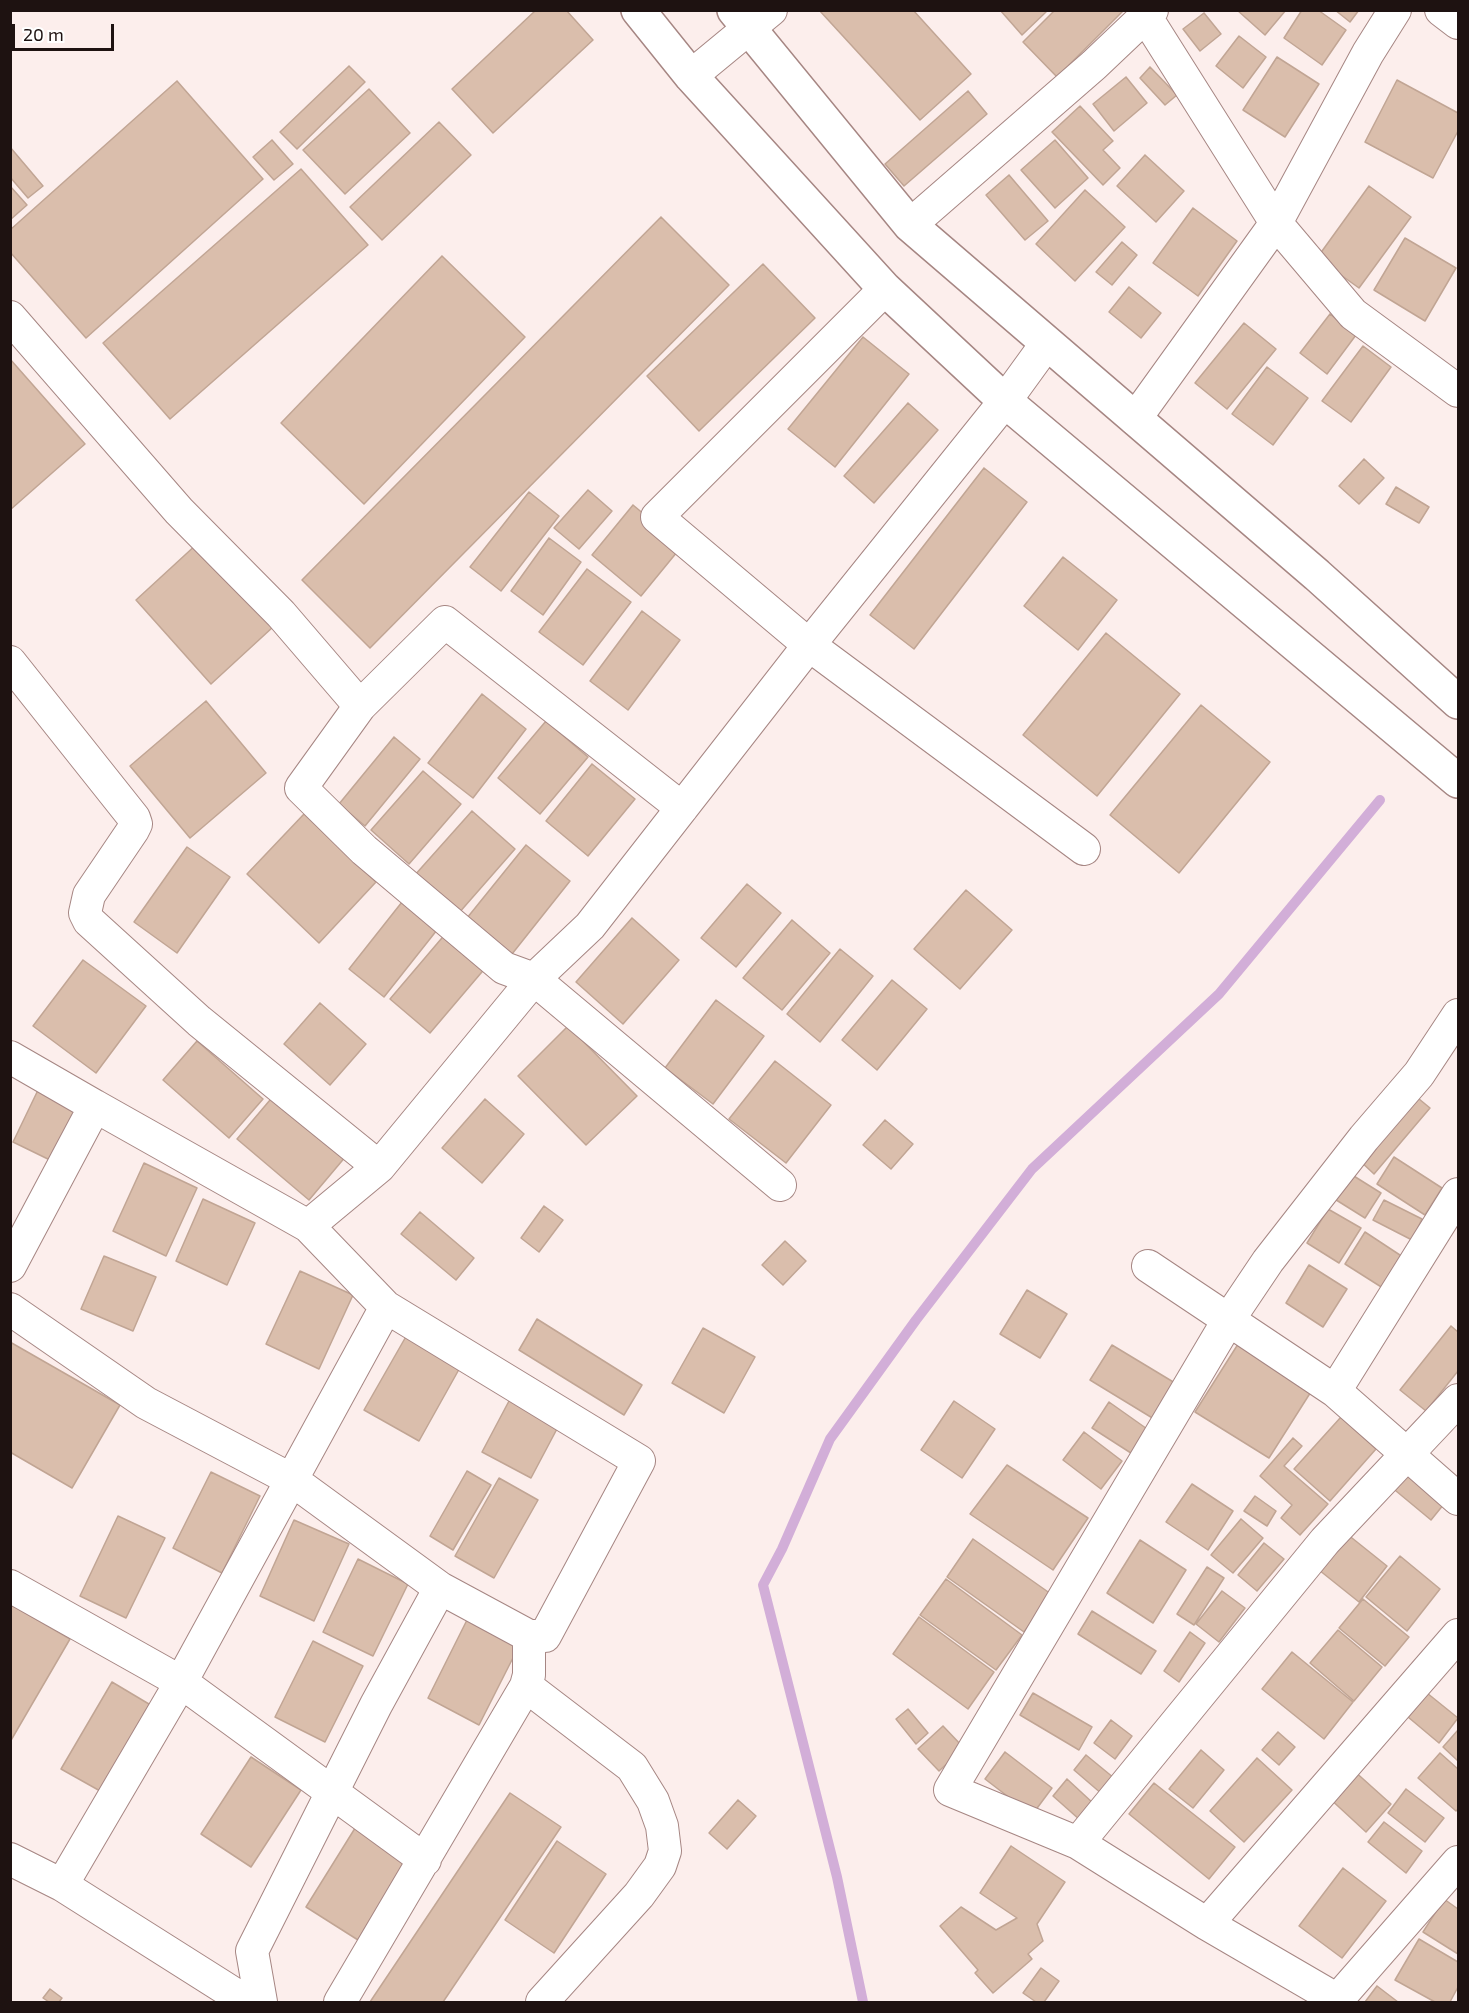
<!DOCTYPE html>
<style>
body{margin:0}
#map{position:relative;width:1469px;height:2013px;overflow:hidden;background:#fceeec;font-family:"Exo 2",sans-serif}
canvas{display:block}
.frame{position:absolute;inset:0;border:12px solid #1e1211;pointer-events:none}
.scale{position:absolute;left:12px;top:24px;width:102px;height:27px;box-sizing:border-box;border:3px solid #1e1211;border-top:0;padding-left:8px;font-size:18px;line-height:21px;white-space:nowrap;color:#1e1211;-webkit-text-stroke:4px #fff;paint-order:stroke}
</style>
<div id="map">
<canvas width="1469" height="2013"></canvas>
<div class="frame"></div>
<div class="scale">20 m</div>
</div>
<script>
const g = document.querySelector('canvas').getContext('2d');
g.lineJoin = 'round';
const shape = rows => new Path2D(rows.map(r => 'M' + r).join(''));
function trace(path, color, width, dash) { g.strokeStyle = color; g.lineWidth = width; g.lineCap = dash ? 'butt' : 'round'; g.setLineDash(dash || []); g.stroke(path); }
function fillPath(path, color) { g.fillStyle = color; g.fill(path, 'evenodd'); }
trace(shape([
 [863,2002,837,1877,763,1585,782,1549,830,1439,916,1320,1032,1169,1219,994,1380,800]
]), '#d2aed8', 10);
const building = shape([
 [536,10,566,10,593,40,493,133,452,89,536,10],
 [819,10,913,10,971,74,920,120,819,10],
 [1000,10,1044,10,1046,12,1022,35,1000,10],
 [1055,10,1124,10,1057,77,1023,42,1055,10],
 [1237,10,1286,10,1265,35,1237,10],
 [1302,10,1318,10,1346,30,1322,65,1284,38,1302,10],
 [1335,10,1359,10,1350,22,1335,10],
 [1204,13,1221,34,1200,51,1183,29,1204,13],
 [1239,36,1266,57,1243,88,1216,66,1239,36],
 [1277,57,1319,84,1285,137,1243,110,1277,57],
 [349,66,365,82,297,149,280,132,349,66],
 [1150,67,1177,95,1165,105,1140,78,1150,67],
 [1126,77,1147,103,1114,131,1093,104,1126,77],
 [1397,80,1458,113,1458,131,1433,178,1365,142,1397,80],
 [177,81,263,179,86,338,10,252,10,230,177,81],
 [369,89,410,133,345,194,303,150,369,89],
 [968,91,987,114,904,186,885,164,968,91],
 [1080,106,1113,141,1103,150,1120,168,1103,185,1052,132,1080,106],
 [439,122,471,155,382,240,350,207,439,122],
 [272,140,293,164,274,180,253,157,272,140],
 [1055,140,1088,178,1055,208,1021,170,1055,140],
 [10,147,43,186,28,198,10,177,10,147],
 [1145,155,1184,191,1156,222,1117,186,1145,155],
 [301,169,368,245,170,419,103,343,301,169],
 [1009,175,1048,221,1025,240,986,195,1009,175],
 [10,186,27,205,10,220,10,186],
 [1369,186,1411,217,1359,288,1317,258,1369,186],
 [1085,190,1125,227,1075,281,1036,244,1085,190],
 [1193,208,1237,241,1198,296,1153,263,1193,208],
 [661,217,729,285,370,648,302,580,661,217],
 [1405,238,1456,268,1425,321,1374,290,1405,238],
 [1122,242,1137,255,1112,285,1096,272,1122,242],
 [442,256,525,337,364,504,281,423,442,256],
 [763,264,815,318,699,431,647,376,763,264],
 [1129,287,1161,313,1141,338,1109,312,1129,287],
 [1330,314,1356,335,1327,374,1300,353,1330,314],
 [1244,323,1276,349,1227,409,1195,383,1244,323],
 [863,337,909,374,835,467,788,429,863,337],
 [1363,346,1391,367,1351,422,1322,401,1363,346],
 [10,359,85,444,10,510,10,359],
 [1267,367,1308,398,1273,445,1232,414,1267,367],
 [908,403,938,430,874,503,844,476,908,403],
 [1364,459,1384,478,1359,504,1339,486,1364,459],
 [984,468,1027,502,914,649,870,615,984,468],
 [1396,487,1429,507,1419,523,1386,504,1396,487],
 [588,490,612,511,579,549,554,528,588,490],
 [529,492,559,516,501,591,470,567,529,492],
 [633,505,682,546,641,596,592,555,633,505],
 [549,538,581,562,543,615,511,591,549,538],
 [198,543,273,627,211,684,136,600,198,543],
 [1063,557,1117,600,1078,650,1024,606,1063,557],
 [587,569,631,602,583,665,539,632,587,569],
 [642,611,680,640,628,710,590,681,642,611],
 [1106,633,1180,694,1097,796,1023,735,1106,633],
 [482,694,526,729,473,798,428,763,482,694],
 [206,701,266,773,190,838,130,766,206,701],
 [1201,705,1270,762,1179,873,1110,815,1201,705],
 [546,721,588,757,540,814,498,778,546,721],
 [394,737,420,759,365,826,339,804,394,737],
 [592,764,635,799,588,856,546,821,592,764],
 [423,771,461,804,409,864,371,830,423,771],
 [472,811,515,849,458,914,414,876,472,811],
 [304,814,376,882,319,943,247,874,304,814],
 [526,845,570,881,512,954,467,918,526,845],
 [187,847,230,877,177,953,134,922,187,847],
 [747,884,781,913,736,967,701,938,747,884],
 [966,890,1012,930,960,989,914,949,966,890],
 [402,902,437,930,384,997,349,969,402,902],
 [632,918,679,960,623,1024,576,982,632,918],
 [792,920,830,953,782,1010,743,978,792,920],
 [447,932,487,966,430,1033,390,999,447,932],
 [840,949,873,976,820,1042,787,1014,840,949],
 [83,960,146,1006,96,1073,33,1026,83,960],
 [892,980,927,1009,877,1070,842,1040,892,980],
 [716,1000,764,1036,713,1104,665,1068,716,1000],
 [320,1003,366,1044,330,1085,284,1044,320,1003],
 [568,1026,637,1096,586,1145,518,1076,568,1026],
 [197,1041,263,1099,229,1138,163,1080,197,1041],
 [775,1061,831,1105,786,1163,729,1119,775,1061],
 [281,1087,352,1149,309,1200,237,1139,281,1087],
 [39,1088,78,1106,52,1161,13,1142,39,1088],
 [1413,1094,1430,1108,1374,1174,1358,1159,1413,1094],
 [485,1099,524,1134,482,1183,442,1148,485,1099],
 [885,1120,913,1144,891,1169,863,1145,885,1120],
 [1394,1157,1442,1188,1425,1215,1377,1184,1394,1157],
 [144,1163,197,1188,166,1256,113,1231,144,1163],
 [1349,1173,1381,1193,1365,1218,1333,1198,1349,1173],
 [203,1199,255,1223,227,1285,176,1261,203,1199],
 [1384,1200,1422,1219,1412,1240,1373,1220,1384,1200],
 [544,1206,563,1220,539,1252,521,1238,544,1206],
 [1328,1209,1361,1228,1339,1263,1307,1243,1328,1209],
 [420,1212,474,1258,456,1280,401,1234,420,1212],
 [1365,1232,1406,1259,1386,1290,1345,1264,1365,1232],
 [785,1241,806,1261,783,1285,762,1265,785,1241],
 [104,1256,156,1277,133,1331,81,1309,104,1256],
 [1309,1265,1347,1289,1323,1327,1286,1303,1309,1265],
 [300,1271,353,1295,319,1369,266,1344,300,1271],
 [1027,1290,1067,1314,1040,1358,1000,1334,1027,1290],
 [537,1319,642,1385,624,1415,519,1350,537,1319],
 [1451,1326,1458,1332,1458,1371,1426,1411,1400,1390,1451,1326],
 [703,1328,755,1357,724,1413,672,1383,703,1328],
 [408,1333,462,1364,419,1441,364,1410,408,1333],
 [1240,1341,1314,1387,1269,1458,1195,1412,1240,1341],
 [10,1342,120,1405,72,1488,10,1452,10,1342],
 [1112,1345,1175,1383,1154,1419,1090,1380,1112,1345],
 [518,1384,567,1410,531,1478,482,1452,518,1384],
 [954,1401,995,1429,962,1478,921,1450,954,1401],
 [1109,1402,1150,1431,1134,1455,1092,1428,1109,1402],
 [1341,1417,1376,1449,1330,1501,1294,1469,1341,1417],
 [1084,1432,1122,1461,1101,1489,1063,1460,1084,1432],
 [1293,1438,1302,1446,1284,1466,1328,1504,1300,1535,1281,1518,1292,1505,1260,1476,1293,1438],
 [1007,1465,1088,1518,1053,1570,970,1514,1007,1465],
 [467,1471,491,1485,453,1550,430,1536,467,1471],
 [1402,1471,1444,1504,1431,1520,1390,1486,1402,1471],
 [211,1472,260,1496,222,1573,173,1548,211,1472],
 [499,1478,538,1500,494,1578,455,1556,499,1478],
 [1192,1484,1233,1511,1208,1550,1166,1522,1192,1484],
 [1255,1496,1276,1511,1267,1526,1244,1511,1255,1496],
 [118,1516,165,1538,126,1618,80,1596,118,1516],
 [1241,1519,1263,1538,1233,1573,1211,1555,1241,1519],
 [294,1520,349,1544,314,1621,260,1596,294,1520],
 [1342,1530,1387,1566,1359,1602,1314,1566,1342,1530],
 [973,1539,1051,1594,1024,1632,947,1577,973,1539],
 [1140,1540,1186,1570,1153,1623,1107,1593,1140,1540],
 [1264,1543,1284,1559,1257,1591,1238,1575,1264,1543],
 [1400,1556,1440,1589,1407,1631,1366,1597,1400,1556],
 [358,1559,408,1584,373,1656,323,1632,358,1559],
 [1207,1567,1224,1578,1194,1625,1177,1614,1207,1567],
 [946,1579,1022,1635,996,1670,920,1615,946,1579],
 [1222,1591,1245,1608,1219,1642,1196,1624,1222,1591],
 [1363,1599,1409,1637,1385,1666,1339,1628,1363,1599],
 [10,1604,70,1639,10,1742,10,1604],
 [1092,1611,1156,1651,1141,1674,1078,1634,1092,1611],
 [469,1616,521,1642,479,1725,428,1698,469,1616],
 [919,1617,994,1672,968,1709,893,1654,919,1617],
 [1338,1630,1382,1667,1354,1701,1310,1663,1338,1630],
 [1190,1632,1205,1643,1179,1682,1164,1671,1190,1632],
 [313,1641,363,1666,325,1742,275,1717,313,1641],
 [1292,1652,1353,1702,1324,1739,1262,1689,1292,1652],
 [112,1682,159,1710,109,1796,61,1769,112,1682],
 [1033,1693,1092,1727,1079,1750,1020,1715,1033,1693],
 [1427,1693,1458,1718,1439,1743,1408,1717,1427,1693],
 [908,1709,928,1733,916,1744,896,1719,908,1709],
 [1111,1720,1132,1736,1115,1759,1094,1743,1111,1720],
 [943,1726,964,1748,939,1771,918,1749,943,1726],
 [1458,1730,1458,1761,1443,1747,1458,1730],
 [1278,1732,1295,1747,1279,1765,1262,1750,1278,1732],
 [1201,1750,1224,1770,1193,1808,1169,1789,1201,1750],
 [1005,1752,1052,1788,1032,1815,985,1779,1005,1752],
 [1440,1753,1458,1769,1458,1809,1456,1811,1418,1778,1440,1753],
 [1086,1755,1114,1778,1102,1794,1074,1770,1086,1755],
 [251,1757,301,1790,251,1867,201,1834,251,1757],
 [1257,1758,1292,1790,1244,1842,1210,1811,1257,1758],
 [1352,1769,1391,1804,1366,1832,1327,1796,1352,1769],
 [1067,1779,1094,1804,1080,1820,1053,1796,1067,1779],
 [1154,1783,1235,1847,1209,1879,1129,1814,1154,1783],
 [1406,1789,1444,1818,1425,1842,1388,1813,1406,1789],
 [510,1793,561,1827,443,2002,370,2002,510,1793],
 [738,1800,756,1816,727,1849,709,1833,738,1800],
 [1384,1822,1422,1851,1406,1873,1368,1842,1384,1822],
 [357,1825,408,1857,358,1940,306,1907,357,1825],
 [557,1841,606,1874,554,1953,505,1920,557,1841],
 [1011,1846,1065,1882,1037,1924,1043,1941,1028,1954,1032,1959,993,1993,975,1973,978,1970,940,1926,961,1907,996,1930,1017,1918,980,1893,1011,1846],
 [1343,1868,1386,1901,1342,1958,1299,1926,1343,1868],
 [1444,1899,1458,1909,1458,1954,1423,1932,1444,1899],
 [1419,1939,1458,1962,1458,1987,1450,2002,1435,2002,1395,1980,1419,1939],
 [1041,1968,1059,1981,1044,2002,1036,2002,1023,1993,1041,1968],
 [1377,1986,1398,2002,1365,2002,1377,1986],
 [50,1989,62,1998,59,2002,49,2002,43,1998,50,1989]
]);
fillPath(building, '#dabeac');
trace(building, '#c1a594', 1.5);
const minor = shape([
 [1395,10,1368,53,1276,223,1353,314,1458,391],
 [1441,10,1458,23],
 [691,76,771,10],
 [910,225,1094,65,1152,10],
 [885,289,657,517,809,645,1084,849],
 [10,317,179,511,281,614,360,706,301,788,364,850,504,968,534,979,780,1185],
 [1135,419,1276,223,1146,17],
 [10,662,134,818,136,824,133,830,89,895,85,913,89,921,199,1021,379,1167],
 [360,706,445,622,682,808],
 [10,1057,95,1106],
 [308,1226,379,1167,534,979,590,926,809,645,1005,401,1047,343],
 [10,1266,95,1106,308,1226,386,1307,639,1461,545,1636,529,1636,440,1588],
 [1148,1266,1335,1391,1458,1499],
 [10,1309,146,1403,292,1480,440,1588,376,1705,252,1951,261,2002],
 [1335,1391,1458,1194],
 [10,1586,181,1682,425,1860],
 [526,1686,632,1767,653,1801,662,1826,665,1851,660,1866,639,1895,542,2002],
 [1078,1843,1325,1541,1458,1400],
 [10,1859,62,1885,247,2002],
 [62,1885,181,1682,386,1307],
 [1207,1924,1458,1635],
 [1338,1999,1458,1862],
 [340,2002,526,1686,529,1675,529,1636],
 [1341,2002,1207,1924,1078,1843,950,1790,1229,1319,1268,1261,1364,1138,1419,1074,1458,1015]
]);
const primary = shape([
 [638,10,691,76,885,289,1005,401,1458,781],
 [734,10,910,225,1317,575,1458,702]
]);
trace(minor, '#a68683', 34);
trace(primary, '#a68683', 36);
trace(minor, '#fff', 32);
trace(primary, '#fff', 33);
</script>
